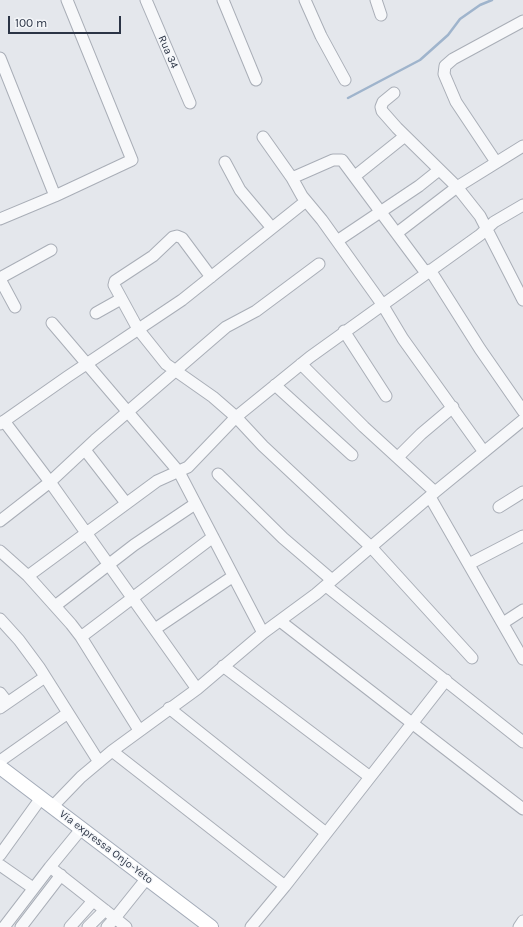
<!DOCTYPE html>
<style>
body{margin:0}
#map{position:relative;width:523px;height:927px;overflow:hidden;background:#e4e7ec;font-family:Karla,sans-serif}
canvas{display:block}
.scale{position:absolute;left:8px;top:16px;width:113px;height:18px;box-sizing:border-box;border:2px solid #2b3445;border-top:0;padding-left:5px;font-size:12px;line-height:14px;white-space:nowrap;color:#2b3445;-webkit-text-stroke:3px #f4f6f9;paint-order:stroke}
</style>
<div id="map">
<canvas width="523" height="927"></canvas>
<div class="scale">100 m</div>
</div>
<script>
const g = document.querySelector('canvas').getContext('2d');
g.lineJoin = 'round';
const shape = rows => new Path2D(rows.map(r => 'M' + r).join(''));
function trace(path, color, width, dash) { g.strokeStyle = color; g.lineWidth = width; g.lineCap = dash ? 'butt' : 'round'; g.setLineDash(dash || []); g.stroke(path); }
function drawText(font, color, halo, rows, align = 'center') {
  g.font = font + ' Karla,sans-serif'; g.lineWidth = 3; g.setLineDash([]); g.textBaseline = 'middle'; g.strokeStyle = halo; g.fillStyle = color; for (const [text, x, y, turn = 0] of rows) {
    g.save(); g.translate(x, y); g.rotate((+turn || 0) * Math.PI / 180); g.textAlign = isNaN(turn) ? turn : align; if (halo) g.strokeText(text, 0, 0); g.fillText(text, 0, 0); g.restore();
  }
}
trace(shape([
 [348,98,420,60,448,35,460,19,480,5,492,0]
]), '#9fb4cc', 2.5);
const minor = shape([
 [146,0,190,103],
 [223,0,256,80],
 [305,0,321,36,345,80],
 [376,0,381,15],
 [0,58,55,196],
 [394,93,383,102,381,107,382,111,397,128,457,187,480,216,523,300],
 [263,137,292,178,302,196,322,220,382,304,403,339,484,452],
 [225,162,240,190,272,228],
 [496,162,456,102,444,74,445,66,453,59,523,21],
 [355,176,405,136],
 [292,178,333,160,342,160,426,273],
 [0,219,55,196,132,160,67,0],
 [397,233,457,187,523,146],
 [337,241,419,186,439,170],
 [430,270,480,349,523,411],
 [211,277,182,238,177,236,173,237,153,256,115,281,114,285,138,329,166,364,213,397,236,417,263,446,371,547,472,658],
 [0,278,51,250],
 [0,279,15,307],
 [96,313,121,299],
 [52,323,179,472,263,633],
 [344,331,386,396],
 [301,364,364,427,435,492],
 [275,385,352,455],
 [4,421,50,482,197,689],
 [0,424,67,377,182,300,306,201],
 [85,450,126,503],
 [398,457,421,434,453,407],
 [218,474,283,538,332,580],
 [430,497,523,659],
 [499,507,523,492],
 [0,521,50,482,95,440,226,327,256,311,319,264],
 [0,551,28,576,71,624,81,637,139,730],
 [469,564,523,536],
 [28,576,157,481,188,467,236,417,310,357,480,235,494,222,523,205],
 [326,586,523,742],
 [55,606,134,545,195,504],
 [0,619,19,640,39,667,99,762],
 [280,621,523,809],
 [503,623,523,610],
 [155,629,232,577],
 [81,637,213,537],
 [223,666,370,777],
 [0,693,7,702],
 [0,708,45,677],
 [169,708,326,833],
 [112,751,285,886],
 [0,761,68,713],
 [53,806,81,777,112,751,197,689,263,633,316,594,435,492,523,420],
 [0,855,41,798],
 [0,865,33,888],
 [50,867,115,918,107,927],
 [4,927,50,867,82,828],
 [21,927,61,875],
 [70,927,93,901],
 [88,927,105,910],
 [126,927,115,918,147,878],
 [251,927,285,886,446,680],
 [519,927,523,921]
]);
const major = shape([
 [0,767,211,927]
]);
trace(minor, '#a9aeb7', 13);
trace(major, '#a3abb8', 16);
trace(minor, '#f7f8fa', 11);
trace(major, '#fff', 14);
drawText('11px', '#2b3445', '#f4f6f9', [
 ["Rua 34",168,52,67],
 ["Via expressa Onjo-Yeto",106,847,37]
]);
</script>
